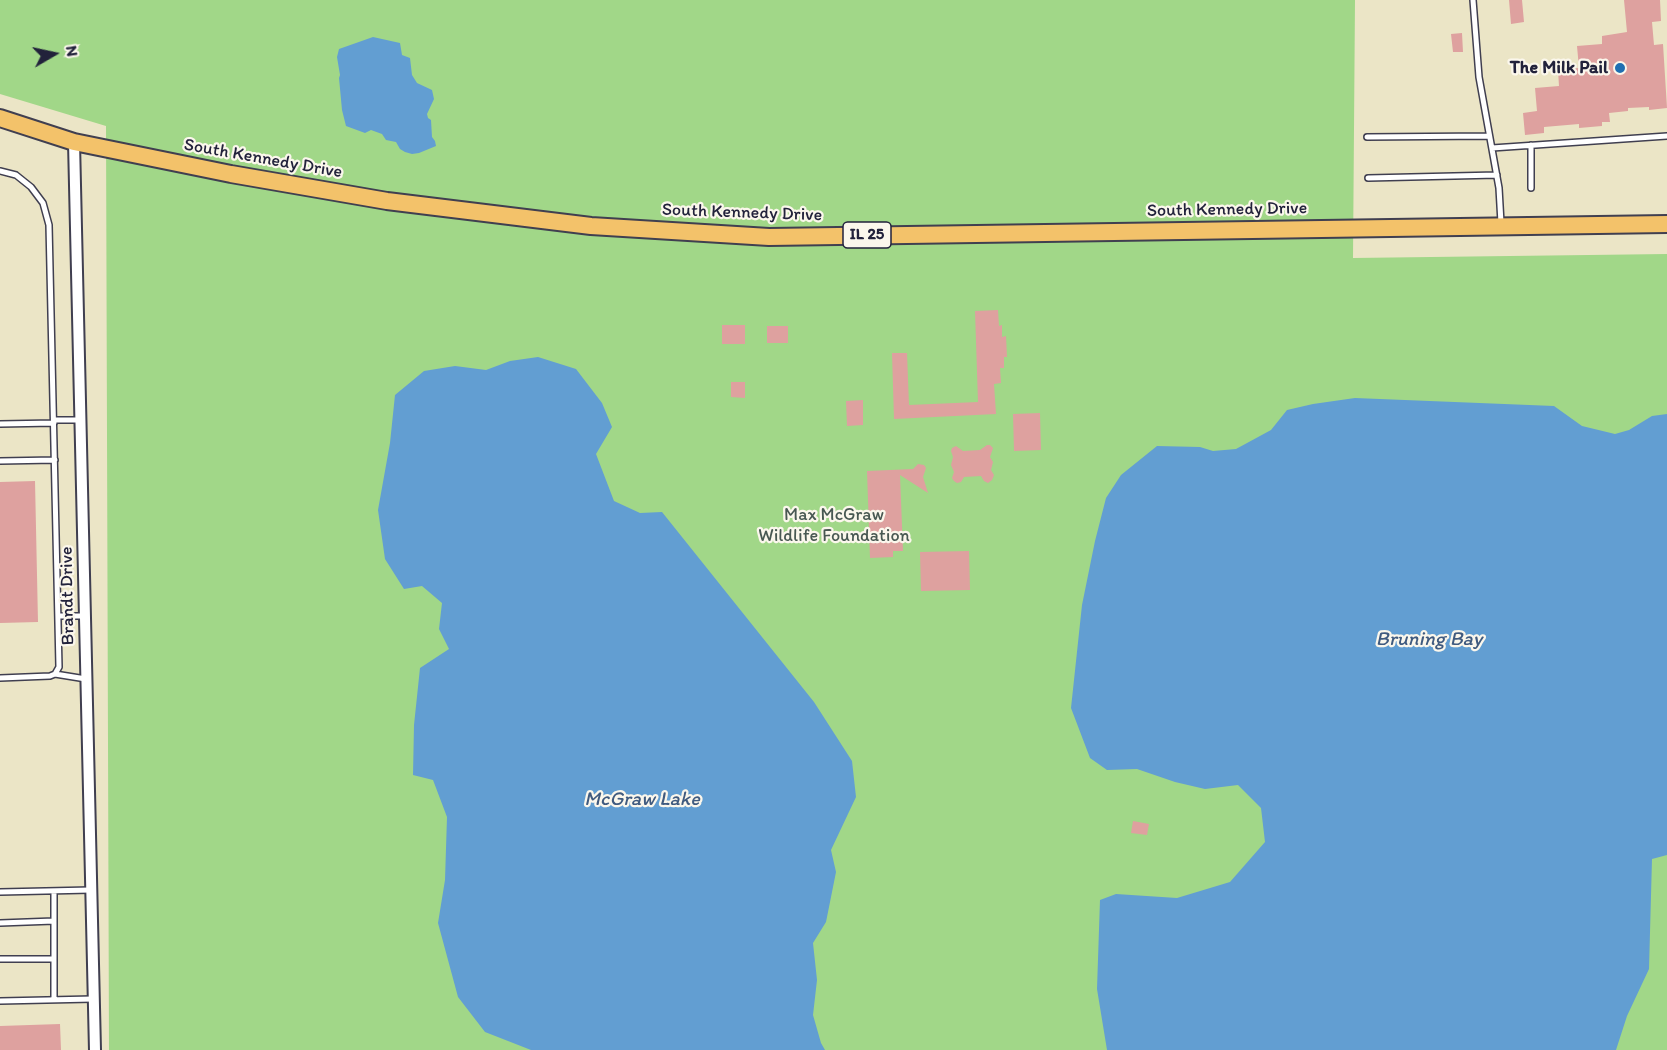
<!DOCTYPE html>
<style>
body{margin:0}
#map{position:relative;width:1667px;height:1050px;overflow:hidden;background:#ebe5c6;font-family:Itim,sans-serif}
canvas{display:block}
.north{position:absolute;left:24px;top:24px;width:60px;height:60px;-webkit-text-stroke:4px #fbf7ec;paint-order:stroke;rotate:81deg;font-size:16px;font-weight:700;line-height:24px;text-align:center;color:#22223b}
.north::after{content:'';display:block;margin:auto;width:21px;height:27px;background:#22223b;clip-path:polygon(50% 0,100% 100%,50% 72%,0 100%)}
</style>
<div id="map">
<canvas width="1667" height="1050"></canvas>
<div class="north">N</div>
</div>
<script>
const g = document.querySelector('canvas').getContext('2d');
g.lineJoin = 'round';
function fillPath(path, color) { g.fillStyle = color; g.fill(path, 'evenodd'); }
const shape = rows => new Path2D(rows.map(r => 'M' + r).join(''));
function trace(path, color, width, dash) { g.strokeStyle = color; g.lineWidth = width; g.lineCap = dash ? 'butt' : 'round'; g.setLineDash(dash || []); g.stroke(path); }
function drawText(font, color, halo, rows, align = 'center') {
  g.font = font + ' Itim,sans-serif'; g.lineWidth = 4.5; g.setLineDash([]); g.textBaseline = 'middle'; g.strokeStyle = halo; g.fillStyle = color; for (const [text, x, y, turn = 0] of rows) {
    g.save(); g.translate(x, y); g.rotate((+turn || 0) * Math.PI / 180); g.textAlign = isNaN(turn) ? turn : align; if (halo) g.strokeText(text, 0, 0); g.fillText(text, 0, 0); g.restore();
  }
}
fillPath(shape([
 [0,0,1355,0,1353,258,1667,254,1667,1050,109,1050,106,126,0,94]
]), '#a1d788');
fillPath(shape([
 [373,37,400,43,402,55,410,58,412,75,417,83,432,90,434,99,427,114,428,118,431,120,432,137,435,141,436,146,419,153,412,154,405,152,400,149,396,142,386,140,382,134,371,130,365,133,346,126,342,110,339,78,340,75,337,57,339,49],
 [538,357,576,369,602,403,612,427,596,454,614,501,640,513,662,512,814,702,852,761,856,797,831,850,836,872,826,922,813,943,817,980,813,1015,821,1043,825,1050,531,1050,485,1032,458,997,438,923,445,880,447,817,433,780,413,775,414,725,420,668,449,649,439,629,442,603,422,586,404,589,385,559,378,510,390,443,395,395,424,371,455,366,486,370,510,361],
 [1355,398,1554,406,1582,426,1615,434,1629,430,1652,416,1667,414,1667,855,1652,859,1649,969,1627,1016,1616,1050,1107,1050,1097,989,1100,900,1116,894,1177,898,1230,882,1265,842,1261,808,1238,785,1205,789,1175,782,1137,769,1107,770,1090,758,1071,708,1082,605,1095,541,1106,498,1121,475,1157,446,1200,447,1213,451,1236,449,1271,430,1287,410,1313,404]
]), '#629ed2');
fillPath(shape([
 [1509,0,1522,0,1524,22,1511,24],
 [1624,0,1660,0,1661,21,1652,22,1654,45,1663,44,1667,108,1649,110,1649,107,1628,108,1628,111,1609,113,1610,122,1602,122,1602,126,1579,128,1579,124,1544,127,1544,133,1525,135,1523,113,1537,111,1535,88,1559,86,1558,70,1579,68,1577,46,1602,44,1602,36,1627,32],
 [1462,33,1463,52,1453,52,1451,34],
 [998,310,999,326,1002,325,1002,337,1006,336,1007,357,1004,357,1004,368,1000,368,1001,383,994,384,996,414,894,419,892,353,907,353,909,405,978,402,975,311],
 [722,325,745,325,745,344,722,344],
 [767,326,788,326,788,343,767,343],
 [731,382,745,382,745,398,731,397],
 [863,400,863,425,847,426,846,401],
 [1040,413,1041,450,1014,451,1013,414],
 [987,445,990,445,993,448,990,457,993,462,991,470,994,475,992,480,988,483,984,481,981,476,964,477,961,482,957,483,954,481,952,478,954,472,951,465,953,457,951,451,952,448,956,446,963,451,980,450],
 [918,464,924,465,926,468,923,477,928,493,900,475,903,551,893,551,893,557,870,558,867,471,913,469],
 [35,481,38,622,0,623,0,482],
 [969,551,970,590,921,591,920,552],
 [1133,821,1149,824,1147,835,1131,833],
 [60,1024,61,1050,0,1050,0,1026]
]), '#dea19f');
const service = shape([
 [1473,0,1479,77,1499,188,1501,223],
 [1367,137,1489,136],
 [1492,148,1667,136],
 [0,171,16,175,31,187,43,203,49,225,59,667,55,674,50,676,0,678],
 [1368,178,1497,175],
 [1531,188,1531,145],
 [54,420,81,420],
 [0,424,54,423],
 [0,461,55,460],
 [58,616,85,616],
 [55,674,86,679],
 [54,891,54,1000],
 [0,892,91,890],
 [0,923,54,921],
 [0,959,54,959],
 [0,1001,93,999]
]);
const minor = shape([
 [74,142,95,1050]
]);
const primary = shape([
 [0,118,74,142,231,174,387,201,591,226,769,237,1667,224]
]);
trace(service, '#403f50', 8);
trace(minor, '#403f50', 14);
trace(primary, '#403f50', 20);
trace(service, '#fff', 5);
trace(minor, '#fff', 10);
trace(primary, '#f3c26a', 16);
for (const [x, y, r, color] of [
 [1620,68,6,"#1f6fb2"]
]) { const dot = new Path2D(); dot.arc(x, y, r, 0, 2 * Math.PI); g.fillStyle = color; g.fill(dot); trace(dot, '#fbf7ec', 2); }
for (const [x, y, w] of [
 [867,235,48]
]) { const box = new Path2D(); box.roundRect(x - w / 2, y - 13, w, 26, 4.5); g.fillStyle = '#fbf7ec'; g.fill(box); trace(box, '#22223b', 1.5); }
drawText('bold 16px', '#22223b', null, [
 ["IL 25",867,235]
]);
drawText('bold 18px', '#22223b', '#fbf7ec', [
 ["The Milk Pail",1608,68]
], 'right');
drawText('18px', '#22223b', '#fbf7ec', [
 ["South Kennedy Drive",263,159,10],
 ["South Kennedy Drive",1227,210,-1],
 ["South Kennedy Drive",742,213,2],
 ["Brandt Drive",68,596,-91]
]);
drawText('18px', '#485852', '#fbf7ec', [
 ["Max McGraw",834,515],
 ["Wildlife Foundation",834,536]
]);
drawText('italic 20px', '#3f5a7f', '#fbf7ec', [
 ["Bruning Bay",1429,640],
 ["McGraw Lake",642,800]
]);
</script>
